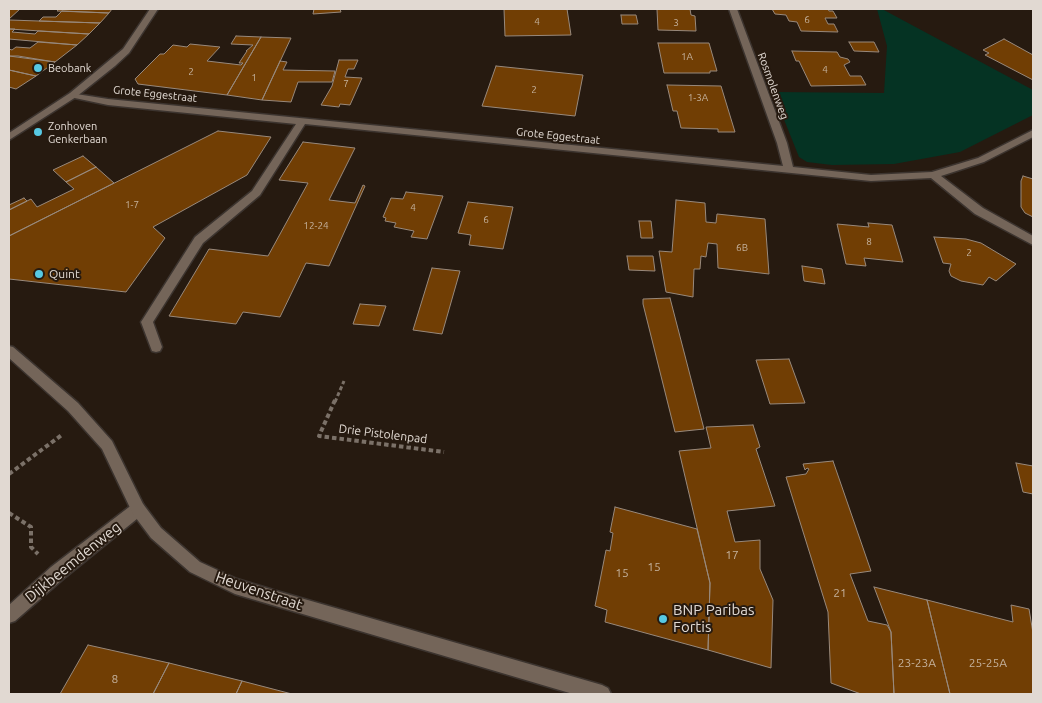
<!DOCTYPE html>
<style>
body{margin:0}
#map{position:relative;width:1042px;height:703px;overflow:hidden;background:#261a10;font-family:Ubuntu,sans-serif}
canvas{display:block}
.frame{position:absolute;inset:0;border:10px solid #e1d9d2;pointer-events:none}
</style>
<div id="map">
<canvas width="1042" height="703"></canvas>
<div class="frame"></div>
</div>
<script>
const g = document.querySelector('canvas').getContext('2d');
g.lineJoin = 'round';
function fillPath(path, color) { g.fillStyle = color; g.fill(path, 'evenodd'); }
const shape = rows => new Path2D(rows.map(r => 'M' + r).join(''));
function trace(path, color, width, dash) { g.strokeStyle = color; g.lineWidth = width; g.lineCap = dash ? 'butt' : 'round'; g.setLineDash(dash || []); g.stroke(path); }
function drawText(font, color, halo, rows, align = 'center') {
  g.font = font + ' Ubuntu,sans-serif'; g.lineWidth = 4; g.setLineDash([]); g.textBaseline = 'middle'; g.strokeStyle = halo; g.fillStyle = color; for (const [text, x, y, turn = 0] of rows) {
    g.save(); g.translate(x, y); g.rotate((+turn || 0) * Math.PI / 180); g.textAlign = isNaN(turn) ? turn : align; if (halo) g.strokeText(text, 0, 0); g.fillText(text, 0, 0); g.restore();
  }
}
fillPath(shape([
 [877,9,882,9,1033,90,1033,115,960,152,894,164,832,165,807,162,799,157,773,92,884,93,887,46]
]), '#053323');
const building = shape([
 [9,9,20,9,9,19,9,9],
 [59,9,112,9,109,13,57,11,59,9],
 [314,9,340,9,341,12,313,14,314,9],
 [504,9,567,9,571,35,505,36,504,9],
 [657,9,690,9,691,15,695,16,696,31,658,30,657,9],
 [772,9,828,9,829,11,833,11,837,18,825,18,828,24,834,24,838,32,801,31,797,22,789,21,786,15,775,14,772,9],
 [62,11,109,13,100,23,39,21,43,17,56,17,62,11],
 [621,15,636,15,638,24,622,24,621,15],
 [9,20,39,21,100,23,89,34,9,29,9,20],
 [9,29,15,29,12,32,35,34,38,31,89,34,77,45,9,39,9,29],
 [236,36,261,37,227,95,138,84,135,79,160,54,164,54,173,45,187,47,190,44,220,47,207,61,241,65,243,63,239,63,247,51,246,51,253,45,231,44,236,36],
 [261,37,291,38,262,100,227,95,261,37],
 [1004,39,1033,55,1033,80,985,55,989,53,983,50,1004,39],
 [38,42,77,45,55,62,9,56,9,49,12,50,16,47,30,48,38,42],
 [849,42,874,42,879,52,854,51,849,42],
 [658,43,709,43,717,71,710,71,710,73,664,73,658,43],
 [792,51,837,52,840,57,848,59,850,62,844,65,850,76,861,76,866,85,811,86,799,61,796,61,792,51],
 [9,56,18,56,55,62,36,76,9,70,9,56],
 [339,60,358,60,354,69,348,69,345,77,362,78,350,105,340,104,339,107,321,105,332,86,339,60],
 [280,61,287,62,283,70,335,71,332,82,298,82,291,102,262,100,280,61],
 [496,66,583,75,575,116,482,106,496,66],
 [9,70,36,76,16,89,9,87,9,70],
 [667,85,721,86,735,132,718,132,718,129,681,128,677,111,673,111,667,85],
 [218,131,271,137,247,175,153,227,165,238,126,292,9,279,9,236,218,131],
 [303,142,355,148,329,200,355,203,363,185,365,186,329,266,306,263,280,317,243,312,236,324,169,316,209,249,268,256,308,183,279,180,303,142],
 [83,156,96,167,66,182,53,170,83,156],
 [96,167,114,183,9,236,9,210,31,199,37,207,74,189,66,182,96,167],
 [1023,176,1033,179,1033,217,1025,213,1021,207,1021,181,1023,176],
 [406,192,443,196,427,239,411,237,414,231,394,227,396,223,385,221,386,218,383,217,391,198,403,199,406,192],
 [24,198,27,201,9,210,9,205,24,198],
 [676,200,705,203,706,222,716,223,717,214,765,219,769,274,718,268,717,244,708,243,706,257,701,256,700,269,694,269,693,297,666,292,659,251,672,252,676,200],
 [468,202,513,207,503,249,469,245,471,235,458,233,468,202],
 [639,221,651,221,653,238,641,238,639,221],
 [868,223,892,225,903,262,864,258,866,266,846,264,837,224,869,227,868,223],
 [934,237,966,239,981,243,1016,264,996,281,989,277,983,285,961,281,951,276,949,271,951,264,943,263,934,237],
 [627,256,653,256,655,271,629,270,627,256],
 [802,266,822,269,825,284,804,281,802,266],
 [432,268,460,271,442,334,413,330,432,268],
 [670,298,704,429,675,432,643,304,643,299,670,298],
 [360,304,386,306,379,326,353,324,360,304],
 [789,359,805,403,770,404,756,360,789,359],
 [753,425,760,447,756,449,775,506,727,511,735,542,760,540,760,569,773,600,771,668,708,650,710,583,679,451,711,448,706,427,753,425],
 [833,461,871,571,850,574,868,621,887,625,891,632,894,694,861,694,831,683,828,612,786,477,806,474,809,469,807,468,805,470,803,464,833,461],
 [1016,463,1033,466,1033,494,1023,492,1016,463],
 [615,507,697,529,710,583,708,650,605,622,607,610,595,606,606,550,610,551,613,533,610,532,615,507],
 [874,587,927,600,950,694,894,694,891,632,874,587],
 [927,600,1013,622,1011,605,1029,609,1033,633,1033,694,950,694,927,600],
 [88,645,169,663,153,694,60,694,88,645],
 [169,663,242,681,236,694,153,694,169,663],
 [242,681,292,694,236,694,242,681]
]);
fillPath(building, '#713e04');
trace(building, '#98897c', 1);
const street = shape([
 [729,9,737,9,787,143,793,167,871,175,932,172,978,158,1033,130,1033,137,984,162,941,176,983,208,1033,236,1033,245,975,214,931,178,871,181,305,124,260,195,203,243,153,322,162,347,160,351,156,352,152,351,141,322,143,319,195,237,252,191,296,124,108,105,70,97,70,93,108,99,783,166,777,143,729,9],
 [138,502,143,504,145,509,143,514,63,579,15,621,9,623,9,605,51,567,133,504,138,502]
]);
const secondary = shape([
 [150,9,158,9,129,53,115,66,76,97,9,140,9,133,70,93,123,49,150,9],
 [9,346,13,347,78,403,112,441,143,504,161,528,200,562,237,579,280,592,602,685,608,688,611,694,573,694,235,594,190,572,151,538,133,514,102,449,68,411,9,358,9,346]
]);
trace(street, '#3c342f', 3);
trace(secondary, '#3c342f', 3);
trace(shape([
 [335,402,344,381]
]), '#7b7168', 3, [4, 2.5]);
trace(shape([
 [335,400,319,436,444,452],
 [9,474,63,434],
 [9,513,31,527,31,547,38,554]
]), '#7b7168', 4, [4.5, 3]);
fillPath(street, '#746559');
fillPath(secondary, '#746559');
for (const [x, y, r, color] of [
 [38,68,5,"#57c9e3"],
 [38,132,5,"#57c9e3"],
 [39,274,5,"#57c9e3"],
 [663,619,5,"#57c9e3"]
]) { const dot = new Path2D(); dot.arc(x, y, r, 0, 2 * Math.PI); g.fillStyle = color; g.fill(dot); trace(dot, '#261a10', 2); }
drawText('10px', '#c5b29e', null, [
 ["6",807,20],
 ["4",537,22],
 ["3",676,23],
 ["1A",687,57],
 ["4",825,70],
 ["2",191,72],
 ["1",254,78],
 ["7",346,84],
 ["2",534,90],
 ["1-3A",698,98],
 ["1-7",132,205],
 ["4",413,208],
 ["6",486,220],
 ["12-24",316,226],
 ["8",869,242],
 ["6B",742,248],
 ["2",969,253]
]);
drawText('11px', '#e1d9d2', '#261a10', [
 ["Beobank",48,68],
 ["Zonhoven",48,126],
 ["Genkerbaan",48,139]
], 'left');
drawText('11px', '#e1d9d2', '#261a10', [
 ["Rosmolenweg",773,86,70],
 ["Grote Eggestraat",155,94,6],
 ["Grote Eggestraat",558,136,6]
]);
drawText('12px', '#e1d9d2', '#261a10', [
 ["Quint",49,274]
], 'left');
drawText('12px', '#e1d9d2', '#261a10', [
 ["Drie Pistolenpad",383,434,7]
]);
drawText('12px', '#c5b29e', null, [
 ["17",732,555],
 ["15",654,567],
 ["15",622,573],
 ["21",840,593],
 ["23-23A",917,663],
 ["25-25A",988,663],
 ["8",115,679]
]);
drawText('15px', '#e1d9d2', '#261a10', [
 ["Dijkbeemdenweg",73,562,-39],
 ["Heuvenstraat",259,591,19]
]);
drawText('15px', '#e1d9d2', '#261a10', [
 ["BNP Paribas",673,610],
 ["Fortis",673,627]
], 'left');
</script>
